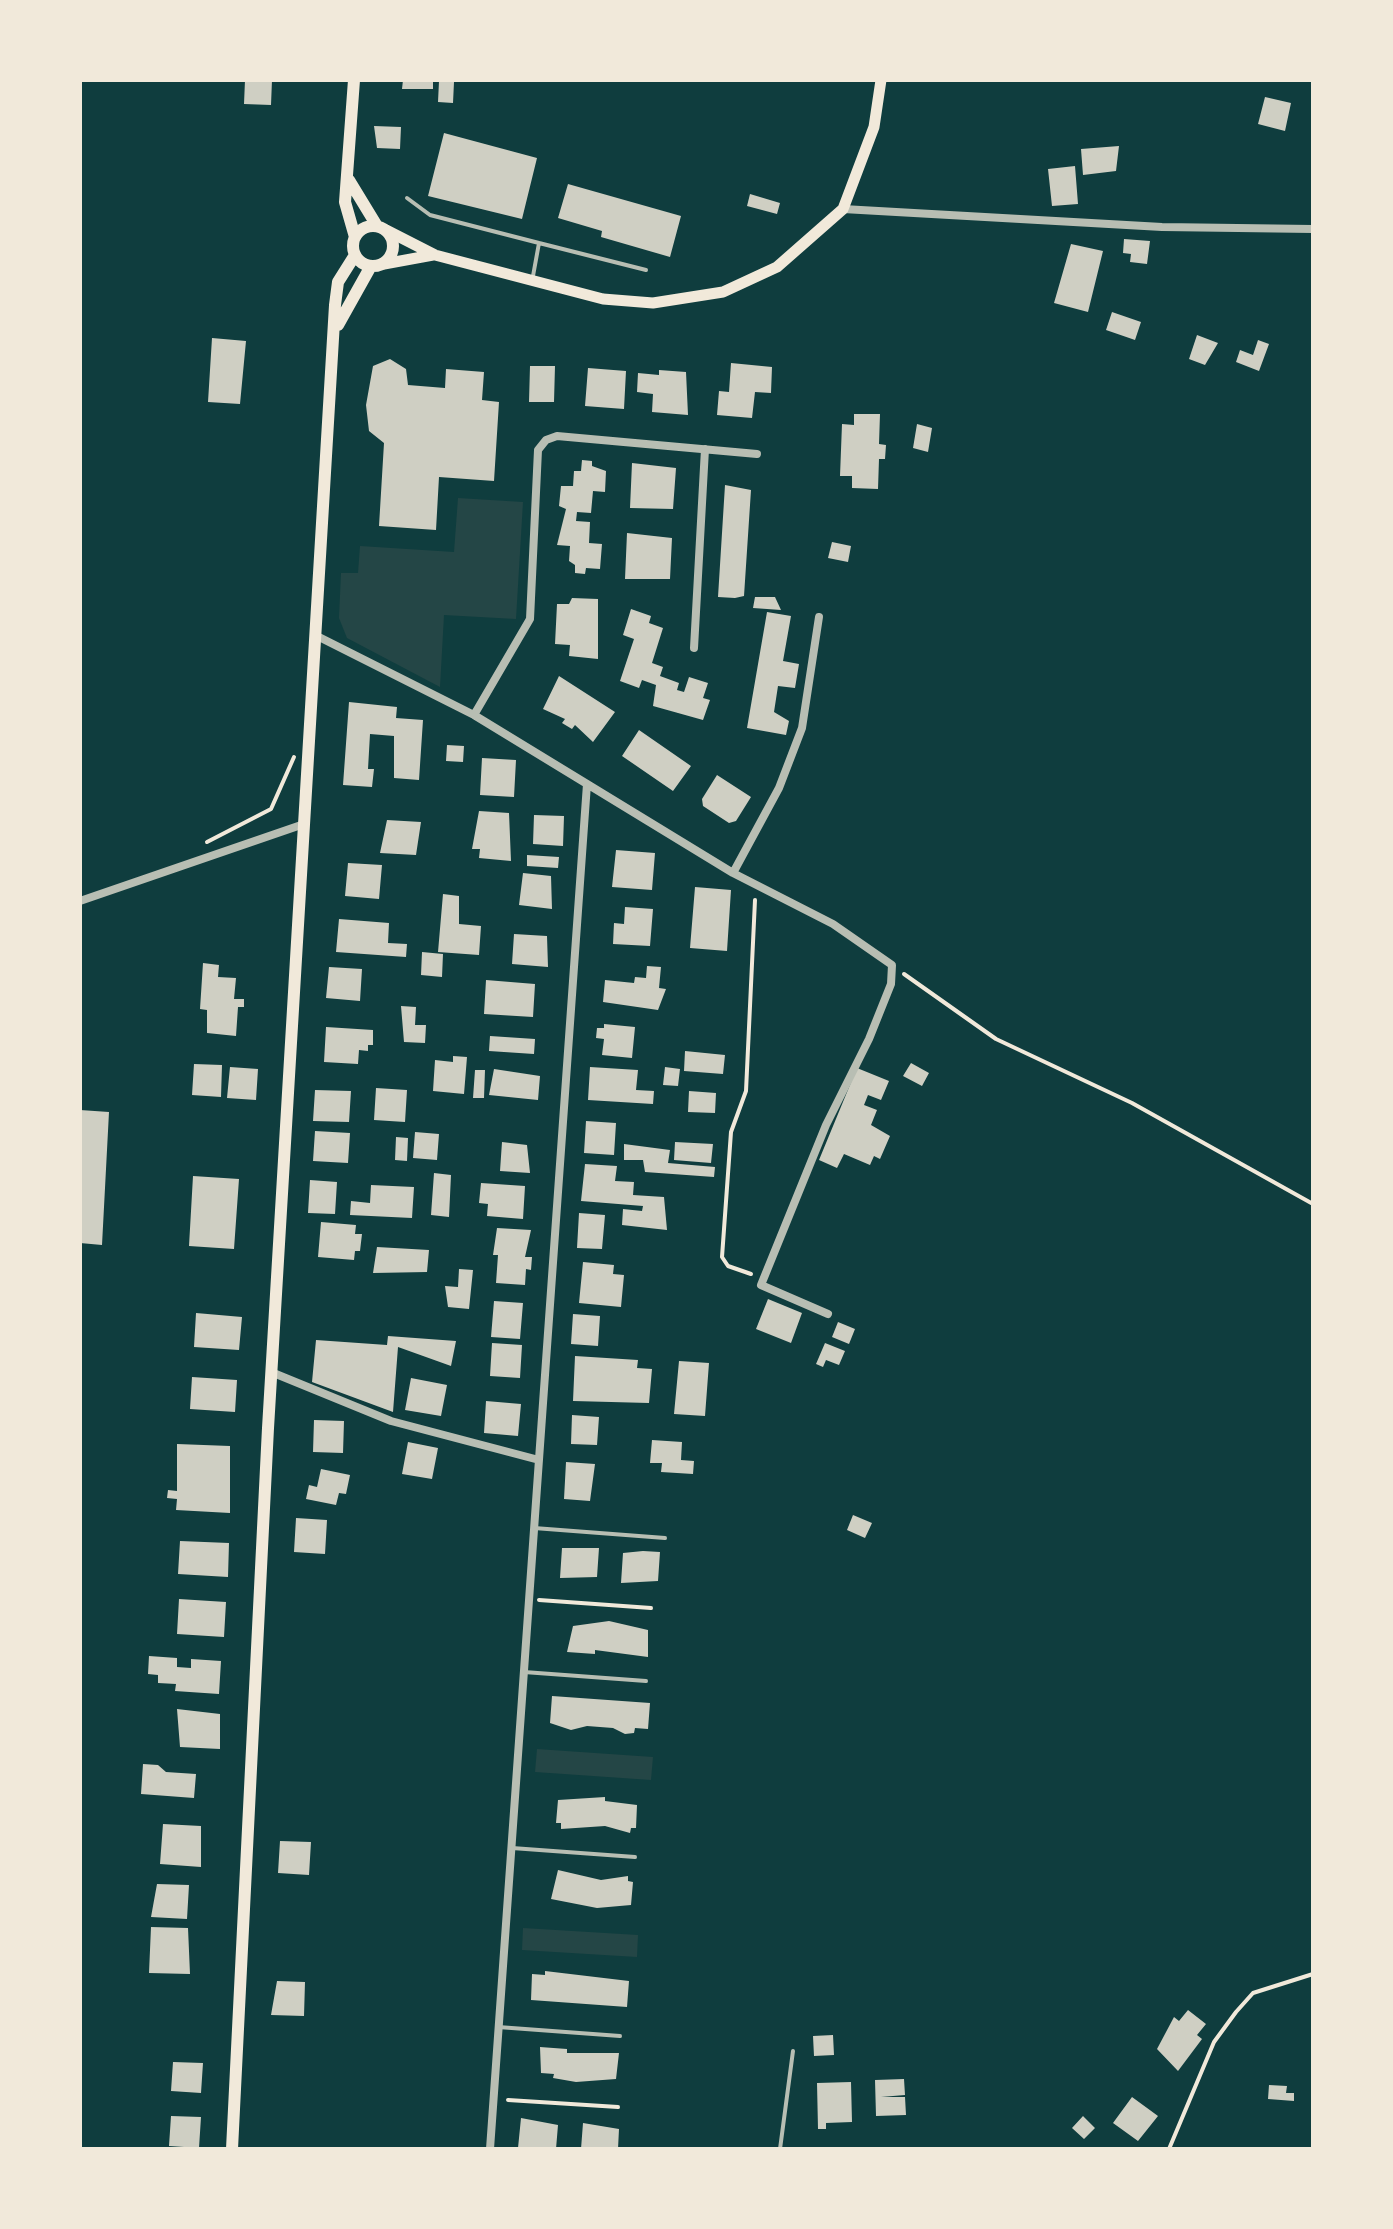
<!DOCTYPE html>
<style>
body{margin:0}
#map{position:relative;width:1393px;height:2229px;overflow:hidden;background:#0f3d3e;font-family:"Fira Sans Condensed",sans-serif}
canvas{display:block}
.frame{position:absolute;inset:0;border:82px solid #f1e9da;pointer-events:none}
</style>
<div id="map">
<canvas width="1393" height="2229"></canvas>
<div class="frame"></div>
</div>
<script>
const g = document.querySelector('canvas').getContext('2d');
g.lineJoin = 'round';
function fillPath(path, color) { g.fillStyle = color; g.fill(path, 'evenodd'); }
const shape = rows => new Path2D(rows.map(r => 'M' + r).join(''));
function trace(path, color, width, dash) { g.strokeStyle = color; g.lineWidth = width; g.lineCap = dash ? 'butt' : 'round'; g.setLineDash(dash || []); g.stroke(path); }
fillPath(shape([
 [458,498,523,502,516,619,444,615,440,687,347,638,339,618,341,573,358,573,360,546,454,552],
 [537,1749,653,1757,651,1780,535,1772],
 [523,1928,638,1935,637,1957,522,1950]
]), '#244646');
fillPath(shape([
 [245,80,272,80,271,105,244,104],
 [403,80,433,80,433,89,402,89],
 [439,81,454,82,453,103,438,102],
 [1265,97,1291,103,1285,131,1258,124],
 [374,126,401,127,400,149,377,148],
 [444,133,537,158,522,219,428,196],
 [1119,146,1116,171,1083,175,1081,149],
 [1075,166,1078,204,1052,206,1048,169],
 [568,184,681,216,670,257,601,237,602,231,558,218],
 [750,194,780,203,777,214,747,206],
 [1124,239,1150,241,1147,264,1130,262,1131,254,1123,253],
 [1071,244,1103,251,1088,312,1054,303],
 [1112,312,1141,322,1135,340,1106,330],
 [1197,335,1218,343,1205,365,1189,359],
 [212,338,246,341,240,404,208,402],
 [1258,340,1269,344,1259,371,1236,362,1240,350,1253,355],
 [390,359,406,369,408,385,445,388,446,369,484,372,482,400,499,402,494,481,439,477,436,530,379,526,384,443,369,431,366,405,373,366],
 [731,363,772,367,771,393,755,392,752,418,717,415,719,391,729,392],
 [530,366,555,366,554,402,529,402],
 [588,368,626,371,624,409,585,406],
 [659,370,686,372,688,415,652,412,653,394,637,392,638,373,659,375],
 [854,414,880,414,879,444,886,445,885,459,879,459,878,489,852,488,852,476,840,476,842,424,854,425],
 [917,424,932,428,928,452,913,448],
 [582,460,592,461,592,466,606,471,605,492,593,491,591,513,577,512,576,521,590,522,589,543,602,544,600,569,586,568,585,574,575,573,575,565,569,561,570,546,557,545,566,509,559,506,561,486,573,486,574,471,581,471],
 [632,463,676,468,673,509,630,508],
 [725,485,751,490,744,596,735,598,718,597],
 [627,533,672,538,670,579,625,579],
 [832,542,851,546,848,562,828,558],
 [755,597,775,597,781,610,753,608],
 [572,598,598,599,598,659,569,656,570,645,555,644,557,604,569,604],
 [631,609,651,616,649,623,663,628,652,663,663,667,660,676,679,683,677,690,684,692,689,677,708,683,703,698,710,700,703,720,653,706,656,685,642,680,639,688,620,681,634,639,623,635],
 [767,612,791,616,783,661,799,664,795,688,778,686,774,712,789,721,786,735,747,728],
 [559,676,615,712,593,742,575,725,572,729,562,723,565,719,543,709],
 [349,702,397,707,396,718,423,720,419,780,394,778,394,736,370,734,368,769,374,769,372,787,343,785],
 [639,730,691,766,673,791,622,756],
 [447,745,464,746,463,762,446,761],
 [482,758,516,760,514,797,480,795],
 [717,775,751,797,736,821,729,823,703,806,702,799],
 [479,811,509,813,511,861,479,858,480,849,472,849],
 [534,815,564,816,563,846,533,844],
 [387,820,421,822,416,855,380,853],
 [616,850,655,853,652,890,612,887],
 [527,855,559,857,558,868,527,866],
 [348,863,382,865,379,899,345,896],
 [523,873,551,876,552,909,519,905],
 [695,887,731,890,727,951,690,948],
 [443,894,459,896,459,924,481,926,479,955,438,952],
 [625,907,653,909,650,946,613,944,614,923,624,924],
 [339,919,389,923,388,943,407,944,406,957,336,952],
 [514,934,547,936,548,967,512,964],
 [422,952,443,954,442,977,421,975],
 [203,963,219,965,218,977,236,978,234,999,244,999,244,1007,238,1007,236,1036,207,1033,207,1010,200,1009],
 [647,966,661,967,659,988,666,989,658,1010,603,1002,605,980,634,983,635,977,646,978],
 [329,967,362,969,360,1001,326,998],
 [486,980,535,984,533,1017,484,1014],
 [401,1006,416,1007,415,1025,426,1025,425,1043,404,1042],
 [604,1024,635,1027,632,1058,602,1055,604,1039,596,1038,597,1028,604,1028],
 [326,1027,373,1030,373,1045,368,1045,368,1051,359,1050,358,1064,324,1062],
 [490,1036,535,1039,534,1054,489,1051],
 [685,1051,725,1055,723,1074,684,1071],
 [453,1056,467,1057,464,1094,433,1091,435,1060,453,1062],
 [911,1063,929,1073,922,1086,903,1076],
 [194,1064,222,1065,221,1097,192,1095],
 [230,1067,258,1069,256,1100,227,1098],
 [590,1067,638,1070,636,1090,654,1091,653,1104,588,1100],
 [665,1067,680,1069,678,1086,663,1085],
 [857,1068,889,1081,881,1100,868,1095,864,1105,877,1110,871,1125,890,1136,880,1159,874,1156,870,1165,844,1154,837,1168,819,1160],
 [494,1069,540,1076,538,1100,489,1095],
 [475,1070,485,1070,484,1098,473,1098],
 [376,1088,407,1090,405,1122,374,1120],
 [315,1090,351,1091,349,1122,313,1121],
 [689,1091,716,1093,715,1113,688,1112],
 [80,1110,109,1112,102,1245,80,1243],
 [586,1121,616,1123,614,1155,584,1153],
 [315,1131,350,1133,348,1163,313,1161],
 [415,1132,439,1134,437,1160,413,1158],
 [396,1137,408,1138,407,1161,395,1160],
 [502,1142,527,1145,530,1173,500,1171],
 [675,1142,713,1144,711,1163,674,1160],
 [624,1144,670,1150,668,1163,715,1167,714,1177,645,1172,643,1160,624,1160],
 [585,1164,617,1166,615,1181,634,1182,633,1195,664,1197,667,1230,622,1225,623,1209,642,1211,643,1206,581,1201],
 [434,1173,451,1175,449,1217,431,1215],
 [193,1176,239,1179,234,1249,189,1246],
 [310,1180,337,1182,335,1214,308,1213],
 [481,1183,525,1186,523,1219,487,1216,488,1204,479,1203],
 [371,1185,414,1187,412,1218,350,1215,351,1201,370,1203],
 [579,1213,605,1215,602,1249,577,1248],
 [321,1222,356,1225,355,1234,362,1234,360,1251,355,1251,354,1260,318,1257],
 [497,1228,531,1230,525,1257,532,1257,531,1270,526,1269,525,1285,496,1283,498,1255,493,1255],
 [377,1247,429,1250,427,1272,373,1273],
 [583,1262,614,1265,613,1274,624,1275,621,1307,579,1303],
 [459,1269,473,1270,469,1309,448,1307,445,1286,458,1287],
 [768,1299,802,1313,791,1343,756,1329],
 [494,1301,523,1303,520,1339,491,1337],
 [196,1313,242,1317,239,1350,194,1347],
 [573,1314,600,1316,598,1346,571,1344],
 [838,1322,855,1329,849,1344,832,1337],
 [388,1336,456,1341,451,1366,398,1347,393,1412,312,1382,316,1340,387,1345],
 [492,1343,522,1345,520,1378,490,1376],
 [825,1343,845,1351,839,1365,826,1360,823,1367,816,1364],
 [575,1356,638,1360,637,1368,652,1369,649,1403,573,1401],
 [679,1361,709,1363,705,1416,674,1414],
 [192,1377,237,1380,235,1412,190,1409],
 [411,1378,447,1385,441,1416,405,1410],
 [486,1401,521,1404,518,1436,484,1433],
 [572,1415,599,1417,597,1445,571,1444],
 [314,1420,344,1421,343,1453,313,1452],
 [652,1440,682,1442,681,1460,694,1461,693,1474,661,1472,662,1463,650,1463],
 [408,1442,438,1448,432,1479,402,1474],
 [177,1444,230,1446,230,1513,176,1510,177,1499,167,1498,168,1490,177,1491],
 [566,1462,595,1464,590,1501,564,1499],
 [321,1469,350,1475,346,1494,339,1493,336,1505,306,1499,309,1485,317,1487],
 [853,1515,872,1523,865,1538,847,1530],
 [296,1518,327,1520,325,1554,294,1552],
 [180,1541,229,1543,228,1577,178,1574],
 [562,1548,599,1548,597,1577,560,1578],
 [643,1551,660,1552,658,1581,621,1583,623,1553],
 [179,1599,226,1602,224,1637,177,1634],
 [609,1621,648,1630,648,1657,595,1650,595,1654,567,1652,573,1626],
 [149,1656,177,1658,177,1667,191,1668,191,1659,221,1661,219,1694,175,1691,176,1684,158,1683,158,1675,148,1674],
 [552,1696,650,1703,648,1729,635,1728,634,1733,625,1734,613,1728,587,1726,571,1730,550,1723],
 [177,1709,220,1714,220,1749,180,1747],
 [143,1764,158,1765,166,1772,196,1774,194,1798,141,1794],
 [605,1797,605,1801,637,1805,636,1828,631,1828,630,1833,605,1826,561,1829,561,1823,556,1823,558,1800],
 [163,1824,201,1826,201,1867,160,1864],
 [280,1841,311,1842,309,1875,278,1873],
 [558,1870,601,1880,628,1876,628,1881,633,1882,631,1905,597,1908,551,1899],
 [157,1884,189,1885,187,1919,151,1917],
 [151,1927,188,1928,190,1974,149,1973],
 [545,1971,629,1981,627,2007,531,2000,532,1974,545,1975],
 [277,1981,305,1982,304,2016,271,2015],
 [1188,2010,1206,2024,1197,2035,1202,2039,1178,2071,1157,2049,1174,2017,1179,2021],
 [833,2035,834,2055,814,2056,813,2036],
 [540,2047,567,2049,567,2053,619,2053,616,2079,576,2082,553,2078,554,2074,541,2073],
 [173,2062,203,2063,201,2093,171,2091],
 [904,2079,905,2095,881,2097,905,2097,906,2115,876,2116,875,2080],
 [851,2082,852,2122,826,2123,826,2129,818,2129,817,2083],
 [1269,2085,1287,2086,1286,2093,1294,2093,1294,2101,1268,2099],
 [1132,2097,1158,2116,1138,2141,1113,2123],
 [171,2116,201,2117,199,2148,169,2146],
 [1083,2116,1095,2128,1084,2139,1072,2128],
 [521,2118,558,2125,556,2149,518,2148],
 [583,2123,619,2129,618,2149,581,2149]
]), '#cfcfc3');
trace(shape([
 [207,842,271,809,294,757],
 [904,974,996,1039,1132,1103,1313,1204],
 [751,1274,728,1266,722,1257,731,1132,746,1091,755,900],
 [539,1600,651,1608],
 [508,2100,618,2107],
 [1169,2149,1214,2042,1236,2012,1253,1993,1313,1974]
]), '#f1e9da', 4);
trace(shape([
 [407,198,430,215,539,243],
 [533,276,539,243,646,270],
 [534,1528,665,1538],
 [524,1672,646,1681],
 [512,1848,635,1857],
 [498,2027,620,2036],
 [780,2149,793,2051]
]), '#b8beb3', 4);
trace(shape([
 [843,209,1162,227,1313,229],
 [317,636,474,715,733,873,833,924,892,965,891,984,869,1039,826,1125,761,1285,828,1314],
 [694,648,705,449],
 [474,715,530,619,538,450,546,440,557,436,757,454],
 [733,873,779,788,802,728,819,617],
 [80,901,304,824],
 [271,1372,391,1421,539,1460],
 [490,2149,587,784]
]), '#b8beb3', 8);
trace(shape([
 [386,230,435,255,603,299,653,303,723,292,777,267,843,209,874,127,881,80],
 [384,264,433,255]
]), '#f1e9da', 11);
trace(shape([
 [354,80,345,202,355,237],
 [349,180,377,226],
 '353 246a20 20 0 1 1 40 0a20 20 0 1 1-40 0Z',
 [338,325,371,266],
 [232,2149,268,1428,335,305,338,282,355,255]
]), '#f1e9da', 12);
</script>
